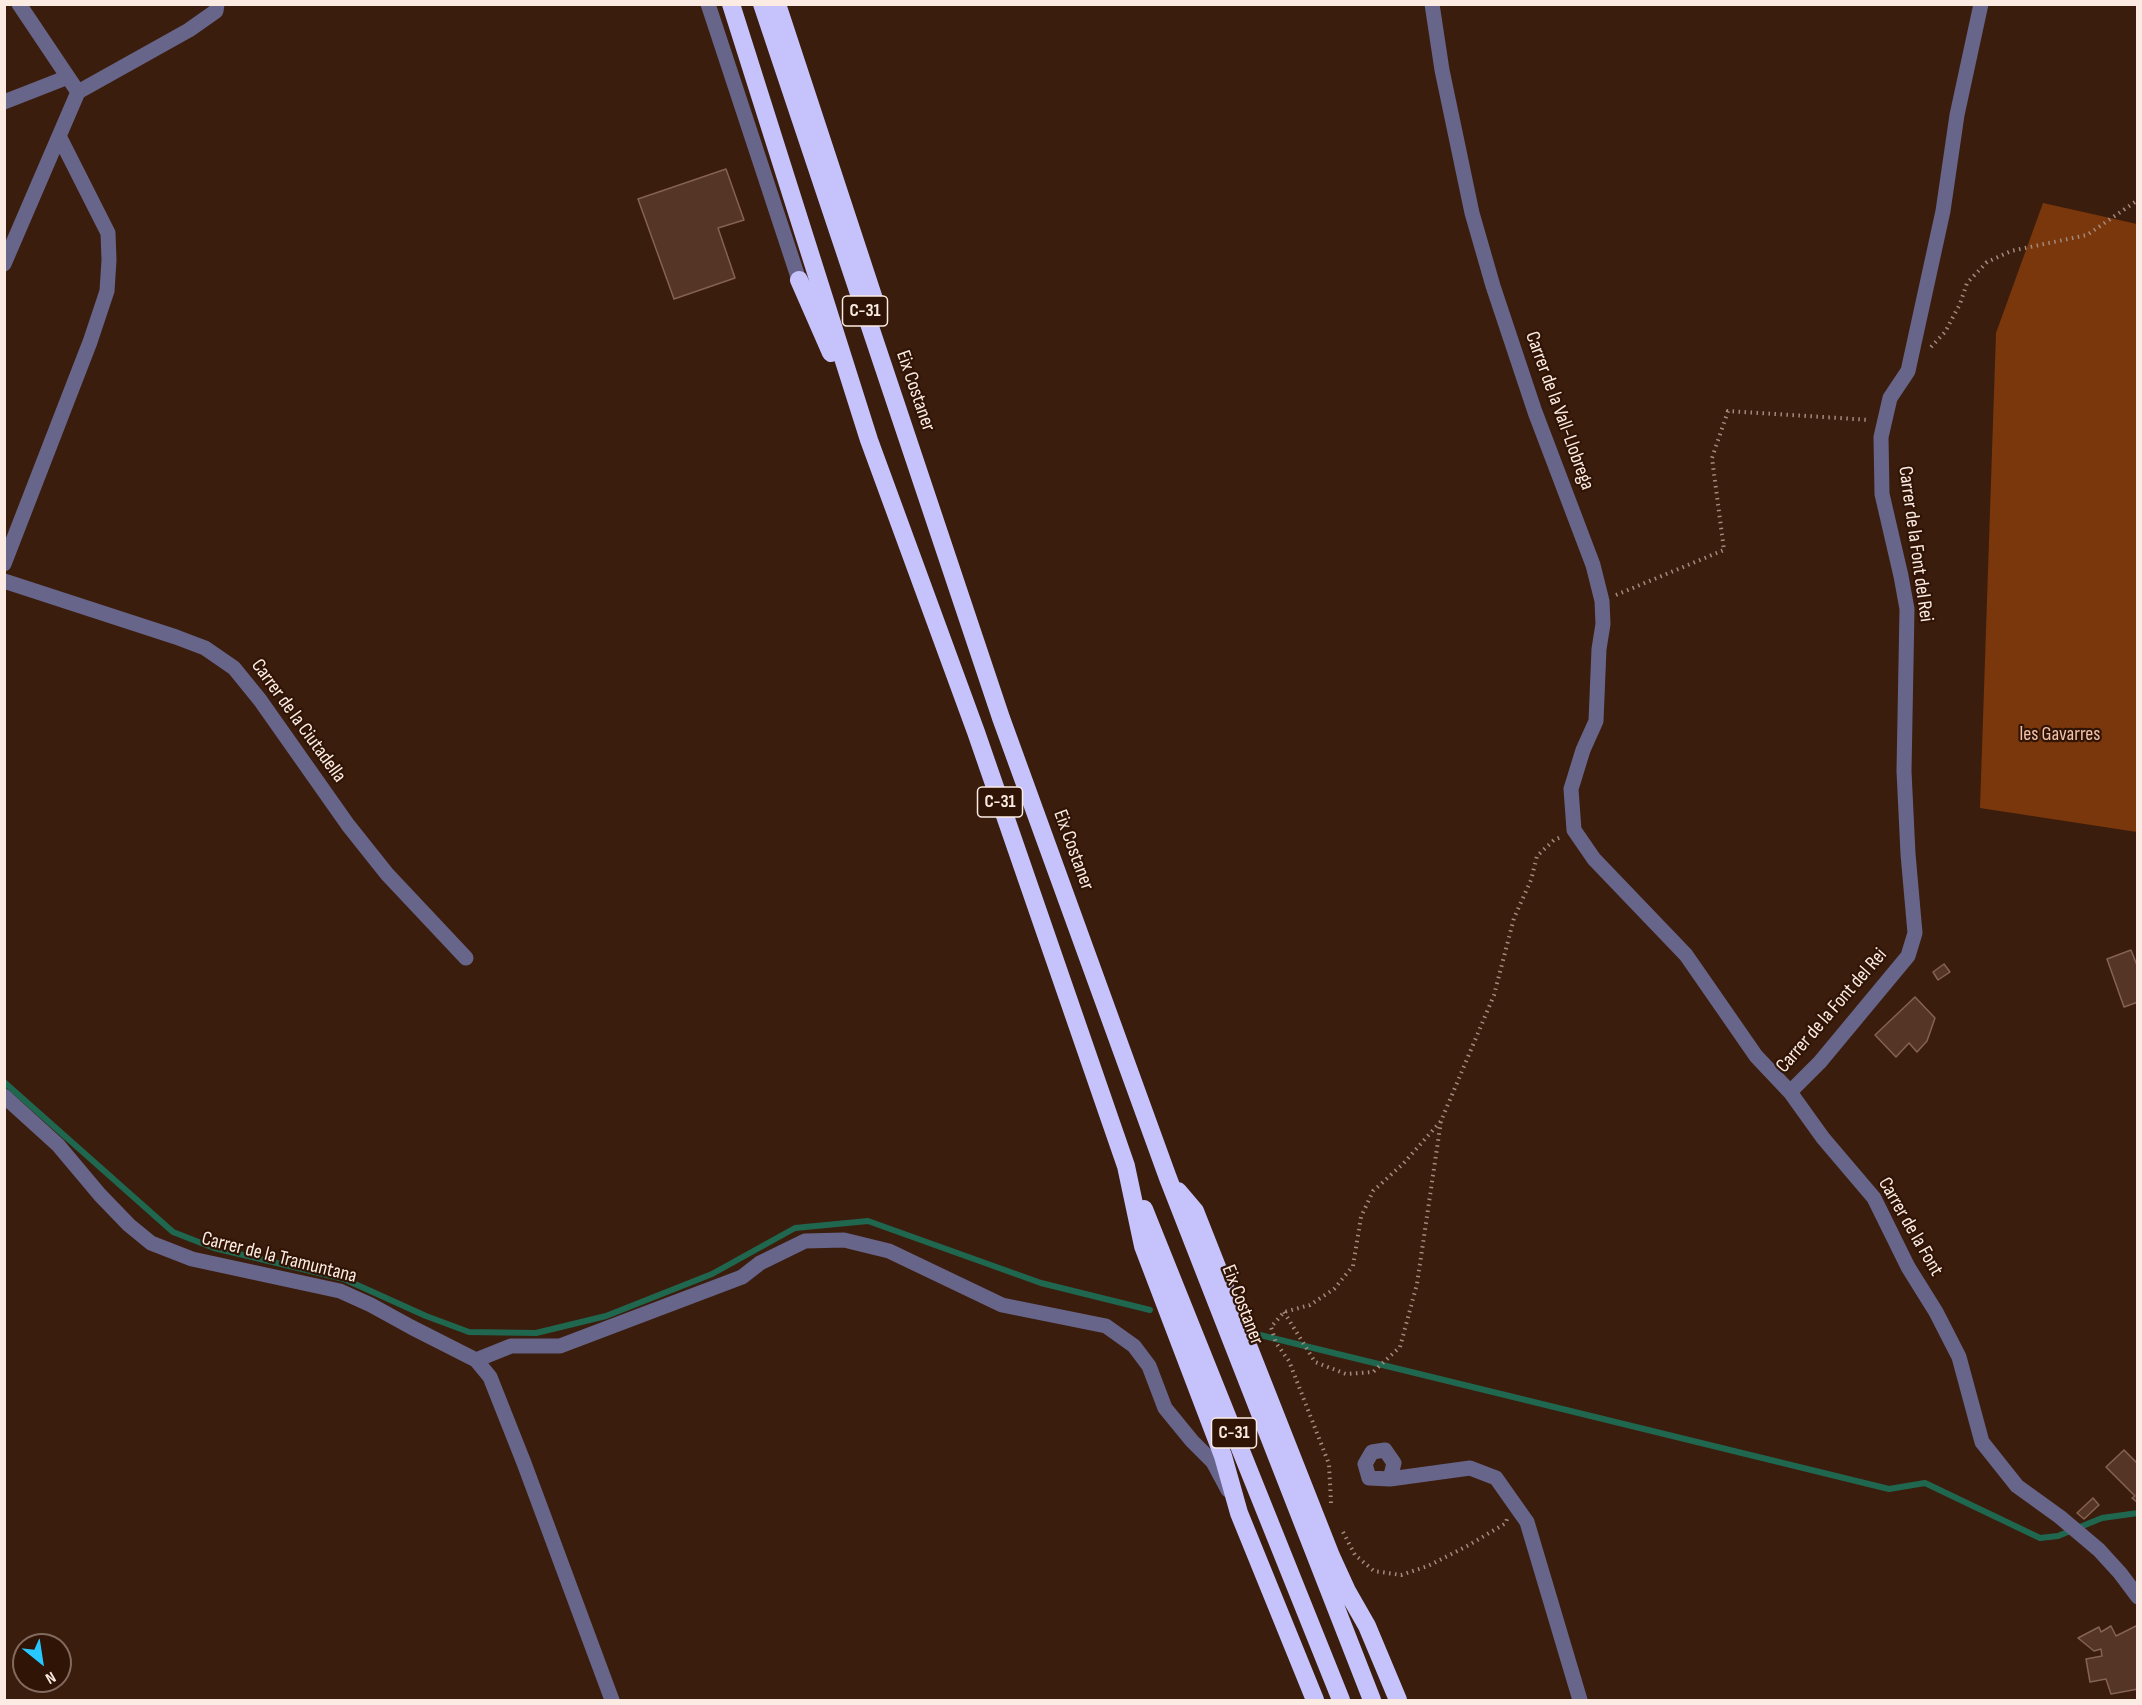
<!DOCTYPE html>
<style>
body{margin:0}
#map{position:relative;width:2142px;height:1705px;overflow:hidden;background:#3b1d0d;font-family:"Sofia Sans Condensed",sans-serif}
canvas{display:block}
.frame{position:absolute;inset:0;border:6px solid #fcebe3;pointer-events:none}
.north{position:absolute;left:12px;top:1633px;width:60px;height:60px;box-sizing:border-box;background:#301405;border:2px solid #826a5e;border-radius:50%;rotate:150deg;font-size:16px;font-weight:700;line-height:24px;text-align:center;color:#fcebe3}
.north::after{content:'';display:block;margin:auto;width:21px;height:27px;background:#27c8ff;clip-path:polygon(50% 0,100% 100%,50% 72%,0 100%)}
</style>
<div id="map">
<canvas width="2142" height="1705"></canvas>
<div class="frame"></div>
<div class="north">N</div>
</div>
<script>
const g = document.querySelector('canvas').getContext('2d');
g.lineJoin = 'round';
function fillPath(path, color) { g.fillStyle = color; g.fill(path, 'evenodd'); }
const shape = rows => new Path2D(rows.map(r => 'M' + r).join(''));
function trace(path, color, width, dash) { g.strokeStyle = color; g.lineWidth = width; g.lineCap = dash ? 'butt' : 'round'; g.setLineDash(dash || []); g.stroke(path); }
function drawText(font, color, halo, rows, align = 'center') {
  g.font = font + ' "Sofia Sans Condensed",sans-serif'; g.lineWidth = 4.5; g.setLineDash([]); g.textBaseline = 'middle'; g.strokeStyle = halo; g.fillStyle = color; for (const [text, x, y, turn = 0] of rows) {
    g.save(); g.translate(x, y); g.rotate((+turn || 0) * Math.PI / 180); g.textAlign = isNaN(turn) ? turn : align; if (halo) g.strokeText(text, 0, 0); g.fillText(text, 0, 0); g.restore();
  }
}
fillPath(shape([
 [2043,203,2137,224,2137,832,1980,808,1996,333]
]), '#7a370c');
trace(shape([
 [4,1082,173,1232,214,1248,344,1279,426,1316,469,1332,536,1333,606,1316,712,1274,795,1228,868,1221,1041,1283,1150,1310],
 [1256,1334,1889,1489,1925,1483,2040,1538,2058,1536,2102,1518,2138,1513]
]), '#206750', 6);
const building = shape([
 [726,169,744,220,718,228,735,278,674,299,638,199,726,169],
 [2131,950,2138,968,2138,1002,2124,1007,2107,959,2131,950],
 [1944,964,1950,972,1938,980,1933,972,1944,964],
 [1915,997,1935,1018,1927,1041,1917,1052,1909,1043,1896,1057,1875,1035,1915,997],
 [2124,1450,2138,1464,2138,1503,2132,1498,2135,1496,2106,1467,2124,1450],
 [2093,1498,2099,1505,2084,1519,2077,1513,2093,1498],
 [2138,1625,2138,1689,2111,1694,2106,1679,2090,1682,2086,1659,2102,1656,2101,1649,2094,1651,2078,1638,2099,1627,2101,1632,2111,1626,2116,1636,2138,1625]
]);
fillPath(building, '#553525');
trace(building, '#856251', 1.5);
trace(shape([
 [1931,347,1945,332,1960,304,1967,283,1987,262,2011,251,2087,235,2138,200],
 [1616,595,1724,550,1712,458,1728,411,1870,420],
 [1284,1312,1315,1362,1346,1374,1373,1372,1400,1347,1417,1284,1441,1121],
 [1331,1503,1329,1464,1289,1361,1276,1343,1271,1327,1284,1312,1310,1305,1334,1289,1353,1266,1361,1217,1373,1191,1403,1164,1441,1121,1494,995,1514,918,1531,880,1537,856,1554,840,1561,837],
 [1343,1532,1355,1555,1374,1571,1401,1575,1428,1566,1469,1545,1506,1523,1507,1519]
]), '#a28b7f', 4, [1.5, 4.5]);
trace(shape([
 [19,4,78,92],
 [708,4,799,280],
 [1432,4,1442,70,1472,213,1493,286,1535,412,1593,565,1602,601,1603,624,1599,649,1596,721,1583,750,1571,789,1574,830,1594,859,1686,955,1756,1056,1790,1092,1823,1138,1874,1198,1908,1267,1936,1312,1959,1357,1982,1442,2017,1486,2060,1517,2099,1550,2120,1573,2138,1597],
 [78,92,189,30,216,11,217,4],
 [4,102,68,77],
 [4,264,78,92],
 [4,564,90,342,107,291,109,260,108,233,59,136],
 [4,581,176,637,205,648,234,668,260,700,348,825,387,874,466,958],
 [1790,1092,1820,1062,1908,956,1915,933,1908,854,1904,771,1907,609,1901,576,1882,494,1881,437,1890,398,1908,371,1943,211,1957,115,1981,4],
 [4,1096,58,1145,100,1195,129,1225,151,1243,192,1259,340,1291,371,1305,411,1327,476,1360,490,1377,524,1463,612,1700],
 [476,1360,511,1346,560,1346,742,1277,760,1263,805,1241,844,1240,889,1251,1002,1305,1106,1326,1134,1346,1149,1366,1165,1408,1192,1441,1213,1462,1228,1490],
 [1390,1479,1394,1463,1385,1450,1372,1452,1365,1464,1369,1478,1390,1479,1470,1468,1496,1478,1527,1522,1580,1700]
]), '#68658b', 15);
trace(shape([
 [731,4,869,440,976,732,1126,1166,1143,1246,1223,1456,1239,1513,1315,1700],
 [762,4,1001,718,1168,1178,1372,1700],
 [777,4,877,308],
 [799,280,831,353],
 [1178,1191,1195,1211,1331,1556,1347,1591,1367,1626,1398,1700],
 [1144,1209,1341,1700]
]), '#c6c2fb', 18);
for (const [x, y, w] of [
 [865,311,45],
 [1000,802,45],
 [1234,1433,45]
]) { const box = new Path2D(); box.roundRect(x - w / 2, y - 15, w, 30, 4.5); g.fillStyle = '#301405'; g.fill(box); trace(box, '#fcebe3', 1.5); }
drawText('bold 18px', '#fcebe3', null, [
 ["C-31",865,311],
 ["C-31",1000,802],
 ["C-31",1234,1433]
]);
drawText('20px', '#fcebe3', '#301405', [
 ["Eix Costaner",915,391,71],
 ["Carrer de la Vall-Llobrega",1559,411,70],
 ["Carrer de la Font del Rei",1915,544,82],
 ["Carrer de la Ciutadella",298,721,54],
 ["Eix Costaner",1073,850,70],
 ["Carrer de la Font del Rei",1832,1011,-49],
 ["Carrer de la Font",1910,1227,60],
 ["Carrer de la Tramuntana",279,1258,14],
 ["Eix Costaner",1242,1305,69]
]);
drawText('20px', '#f4c3ab', '#301405', [
 ["les Gavarres",2060,735]
]);
</script>
